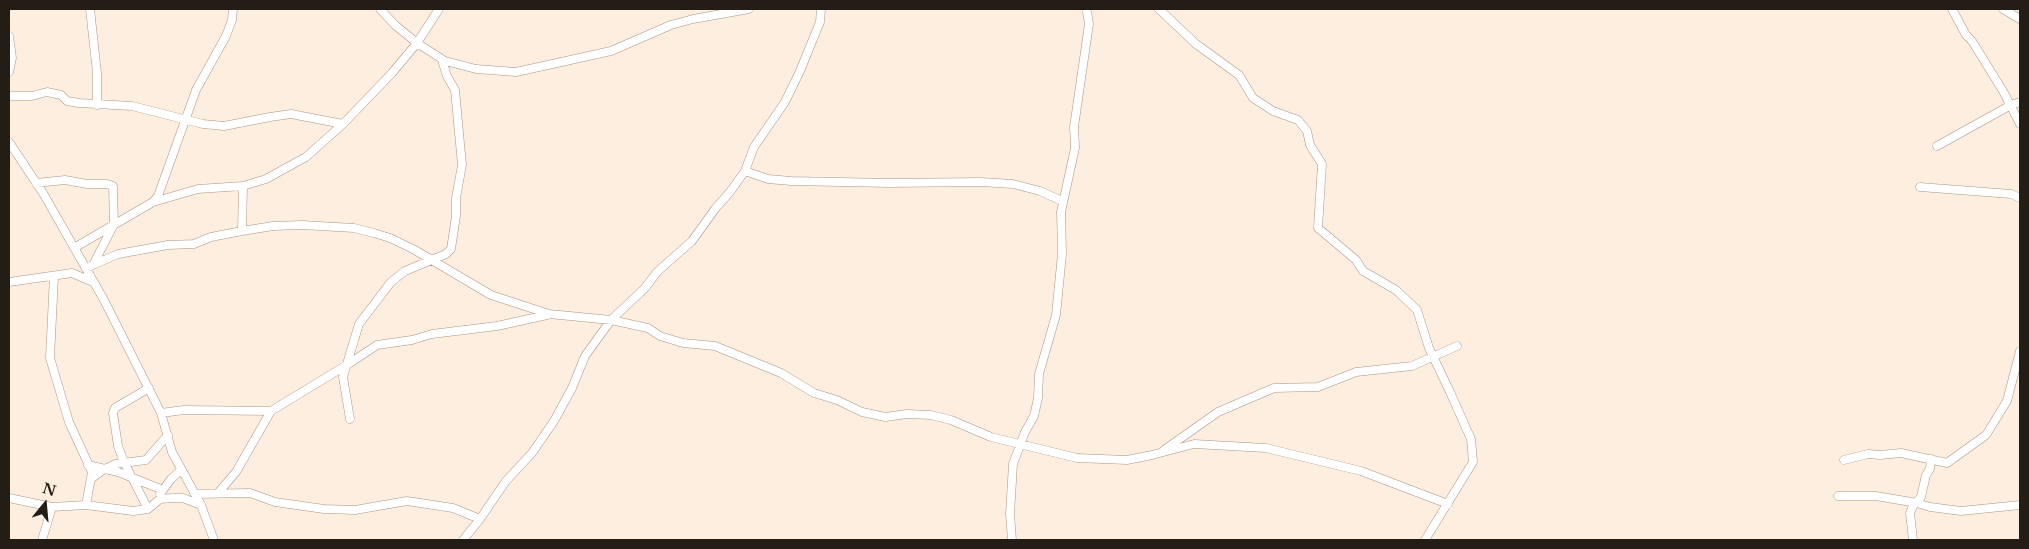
<!DOCTYPE html>
<style>
body{margin:0}
#map{position:relative;width:2029px;height:549px;overflow:hidden;background:#feeedf;font-family:"Libre Baskerville",serif}
canvas{display:block}
.frame{position:absolute;inset:0;border:10px solid #241d16;pointer-events:none}
.north{position:absolute;left:20px;top:479px;width:50px;height:50px;-webkit-text-stroke:4px #feeedf;paint-order:stroke;rotate:17deg;font-size:14px;font-weight:700;line-height:20px;text-align:center;color:#241d16}
.north::after{content:'';display:block;margin:auto;width:18px;height:22px;background:#241d16;clip-path:polygon(50% 0,100% 100%,50% 72%,0 100%)}
</style>
<div id="map">
<canvas width="2029" height="549"></canvas>
<div class="frame"></div>
<div class="north">N</div>
</div>
<script>
const g = document.querySelector('canvas').getContext('2d');
g.lineJoin = 'round';
const shape = rows => new Path2D(rows.map(r => 'M' + r).join(''));
function trace(path, color, width, dash) { g.strokeStyle = color; g.lineWidth = width; g.lineCap = dash ? 'butt' : 'round'; g.setLineDash(dash || []); g.stroke(path); }
const street = shape([
 [90,9,97,73,97,105],
 [380,9,395,25,417,43,445,61,476,69,516,72,611,51,671,25,693,19,749,9],
 [1159,9,1196,44,1239,75,1253,98,1273,111,1298,120,1307,131,1310,145,1322,164,1318,228,1356,260,1363,271,1396,290,1417,310,1429,348,1450,392,1471,439,1473,462,1425,540],
 [1952,9,1966,35,1972,41,2003,91,2020,124],
 [2003,9,2020,19],
 [9,36,12,58,9,72],
 [9,96,32,96,47,92,61,95,67,101,79,103,132,106,203,124,224,126,270,117,291,114,343,124],
 [9,142,43,193,104,300,161,413,172,452,201,505,214,540],
 [1937,146,2011,105,2020,102],
 [745,171,768,179,791,181,889,183,980,182,1013,184,1040,191,1062,201],
 [36,183,65,180,87,184,107,184,113,186,114,224,93,265],
 [1920,187,2011,194,2020,198],
 [153,202,198,189,243,186,266,179,306,157,343,124,392,73,417,43,439,9],
 [242,231,273,226,302,225,354,228,374,233,390,238,413,249,491,295,549,314,611,320,648,328,660,336,683,343,715,346,781,373,814,393,837,400,862,412,885,417,907,414,931,415,951,420,991,437,1077,458,1127,460,1152,455,1194,444,1266,448,1361,471,1448,504],
 [74,248,153,202,158,196,196,90,226,36,232,20,233,9],
 [86,268,118,254,168,245,194,244,211,237,242,231,243,186],
 [54,276,50,358,69,422,92,472,86,505],
 [9,282,72,273,93,282],
 [161,413,184,410,271,411],
 [350,419,343,377,359,324,391,282,405,271,446,254,451,249,456,216,456,198,462,165,455,90,447,76,442,60],
 [1164,450,1218,412,1274,388,1318,387,1356,372,1412,366,1457,346],
 [1844,460,1868,454,1880,455,1901,453,1947,463,1986,435,2007,401,2020,351],
 [88,465,118,472,163,490],
 [92,478,103,470,115,464,146,460,168,435],
 [218,493,236,472,271,411,350,363,377,345,412,340,432,334,497,326,547,315],
 [160,494,171,479,181,470],
 [195,494,250,493,275,502,324,509,355,510,407,501,453,508,480,519],
 [1838,496,1876,496,1917,503,1930,507,1961,511,2020,505],
 [9,498,52,507,86,505,133,511,148,509,160,499,173,498,183,498,201,505],
 [148,509,124,462,118,446,113,413,115,408,149,388],
 [42,540,52,507],
 [463,540,480,519,506,481,532,453,554,421,572,388,585,356,611,320,645,288,657,272,692,241,715,209,730,192,745,171,754,147,785,102,800,71,820,22,821,9],
 [1012,540,1010,514,1013,464,1025,432,1034,416,1038,398,1039,374,1056,315,1062,254,1061,212,1075,148,1074,127,1089,24,1087,12],
 [1913,540,1910,513,1913,506,1921,497,1926,475,1930,469,1931,459]
]);
trace(street, '#a89584', 9);
trace(street, '#fff', 8);
</script>
